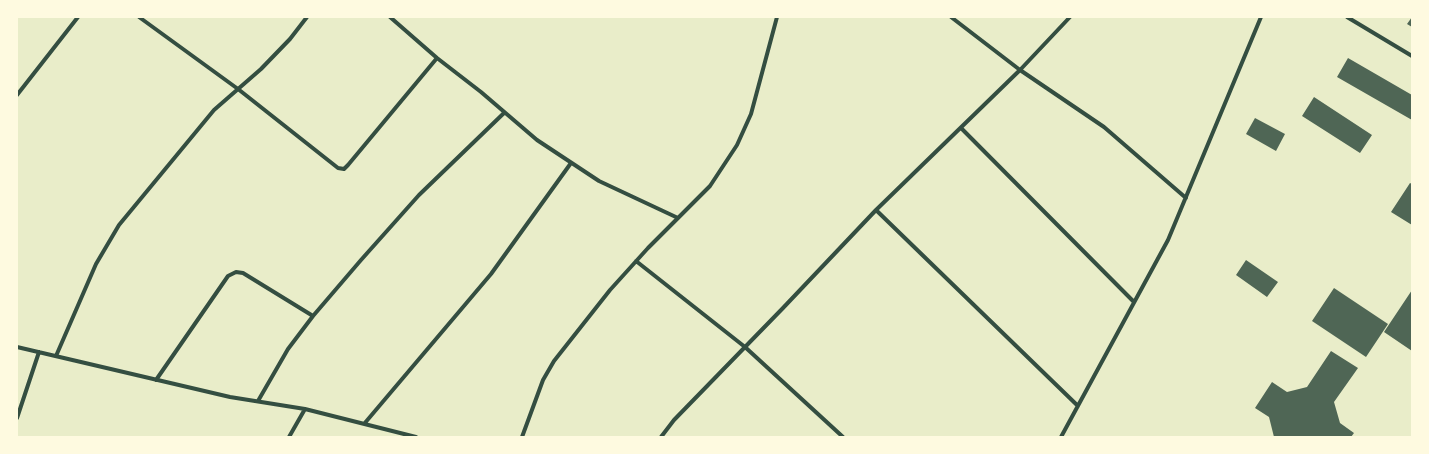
<!DOCTYPE html>
<style>
body{margin:0}
#map{position:relative;width:1429px;height:454px;overflow:hidden;background:#e9edc9;font-family:Ubuntu,sans-serif}
canvas{display:block}
.frame{position:absolute;inset:0;border:18px solid #fefae0;pointer-events:none}
</style>
<div id="map">
<canvas width="1429" height="454"></canvas>
<div class="frame"></div>
</div>
<script>
const g = document.querySelector('canvas').getContext('2d');
g.lineJoin = 'round';
function fillPath(path, color) { g.fillStyle = color; g.fill(path, 'evenodd'); }
const shape = rows => new Path2D(rows.map(r => 'M' + r).join(''));
function trace(path, color, width, dash) { g.strokeStyle = color; g.lineWidth = width; g.lineCap = dash ? 'butt' : 'round'; g.setLineDash(dash || []); g.stroke(path); }
fillPath(shape([
 [1412,17,1412,27,1407,24],
 [1348,58,1412,95,1412,120,1337,77],
 [1314,97,1372,135,1360,153,1302,116],
 [1255,118,1285,134,1276,151,1246,134],
 [1410,183,1412,184,1412,225,1391,212],
 [1246,260,1278,282,1267,297,1236,275],
 [1334,288,1388,324,1366,357,1312,321],
 [1412,290,1412,351,1384,332],
 [1331,351,1358,368,1334,402,1340,423,1354,433,1351,437,1274,437,1269,417,1255,408,1272,382,1287,392,1307,387]
]), '#4f6655');
trace(shape([
 [139,17,238,89,338,168,344,169,348,165,437,58],
 [390,17,437,58,481,92,537,140,599,181,678,218],
 [951,17,1020,70,1104,127,1186,198],
 [1347,17,1412,56],
 [17,95,78,17],
 [961,128,1134,302],
 [876,210,1078,406],
 [636,261,745,347,843,437],
 [17,347,230,397,305,409,416,437],
 [56,356,96,264,119,225,214,110,261,69,290,39,307,17],
 [156,380,228,276,236,272,243,273,313,316],
 [258,401,288,349,313,316,361,260,419,195,504,113],
 [17,418,39,352],
 [364,424,491,274,571,163],
 [289,437,305,409],
 [522,437,543,380,554,361,610,290,648,248,710,186,737,145,751,114,777,17],
 [661,437,674,420,783,308,876,210,1020,70,1070,17],
 [1061,437,1168,240,1261,17]
]), '#344e41', 4);
</script>
